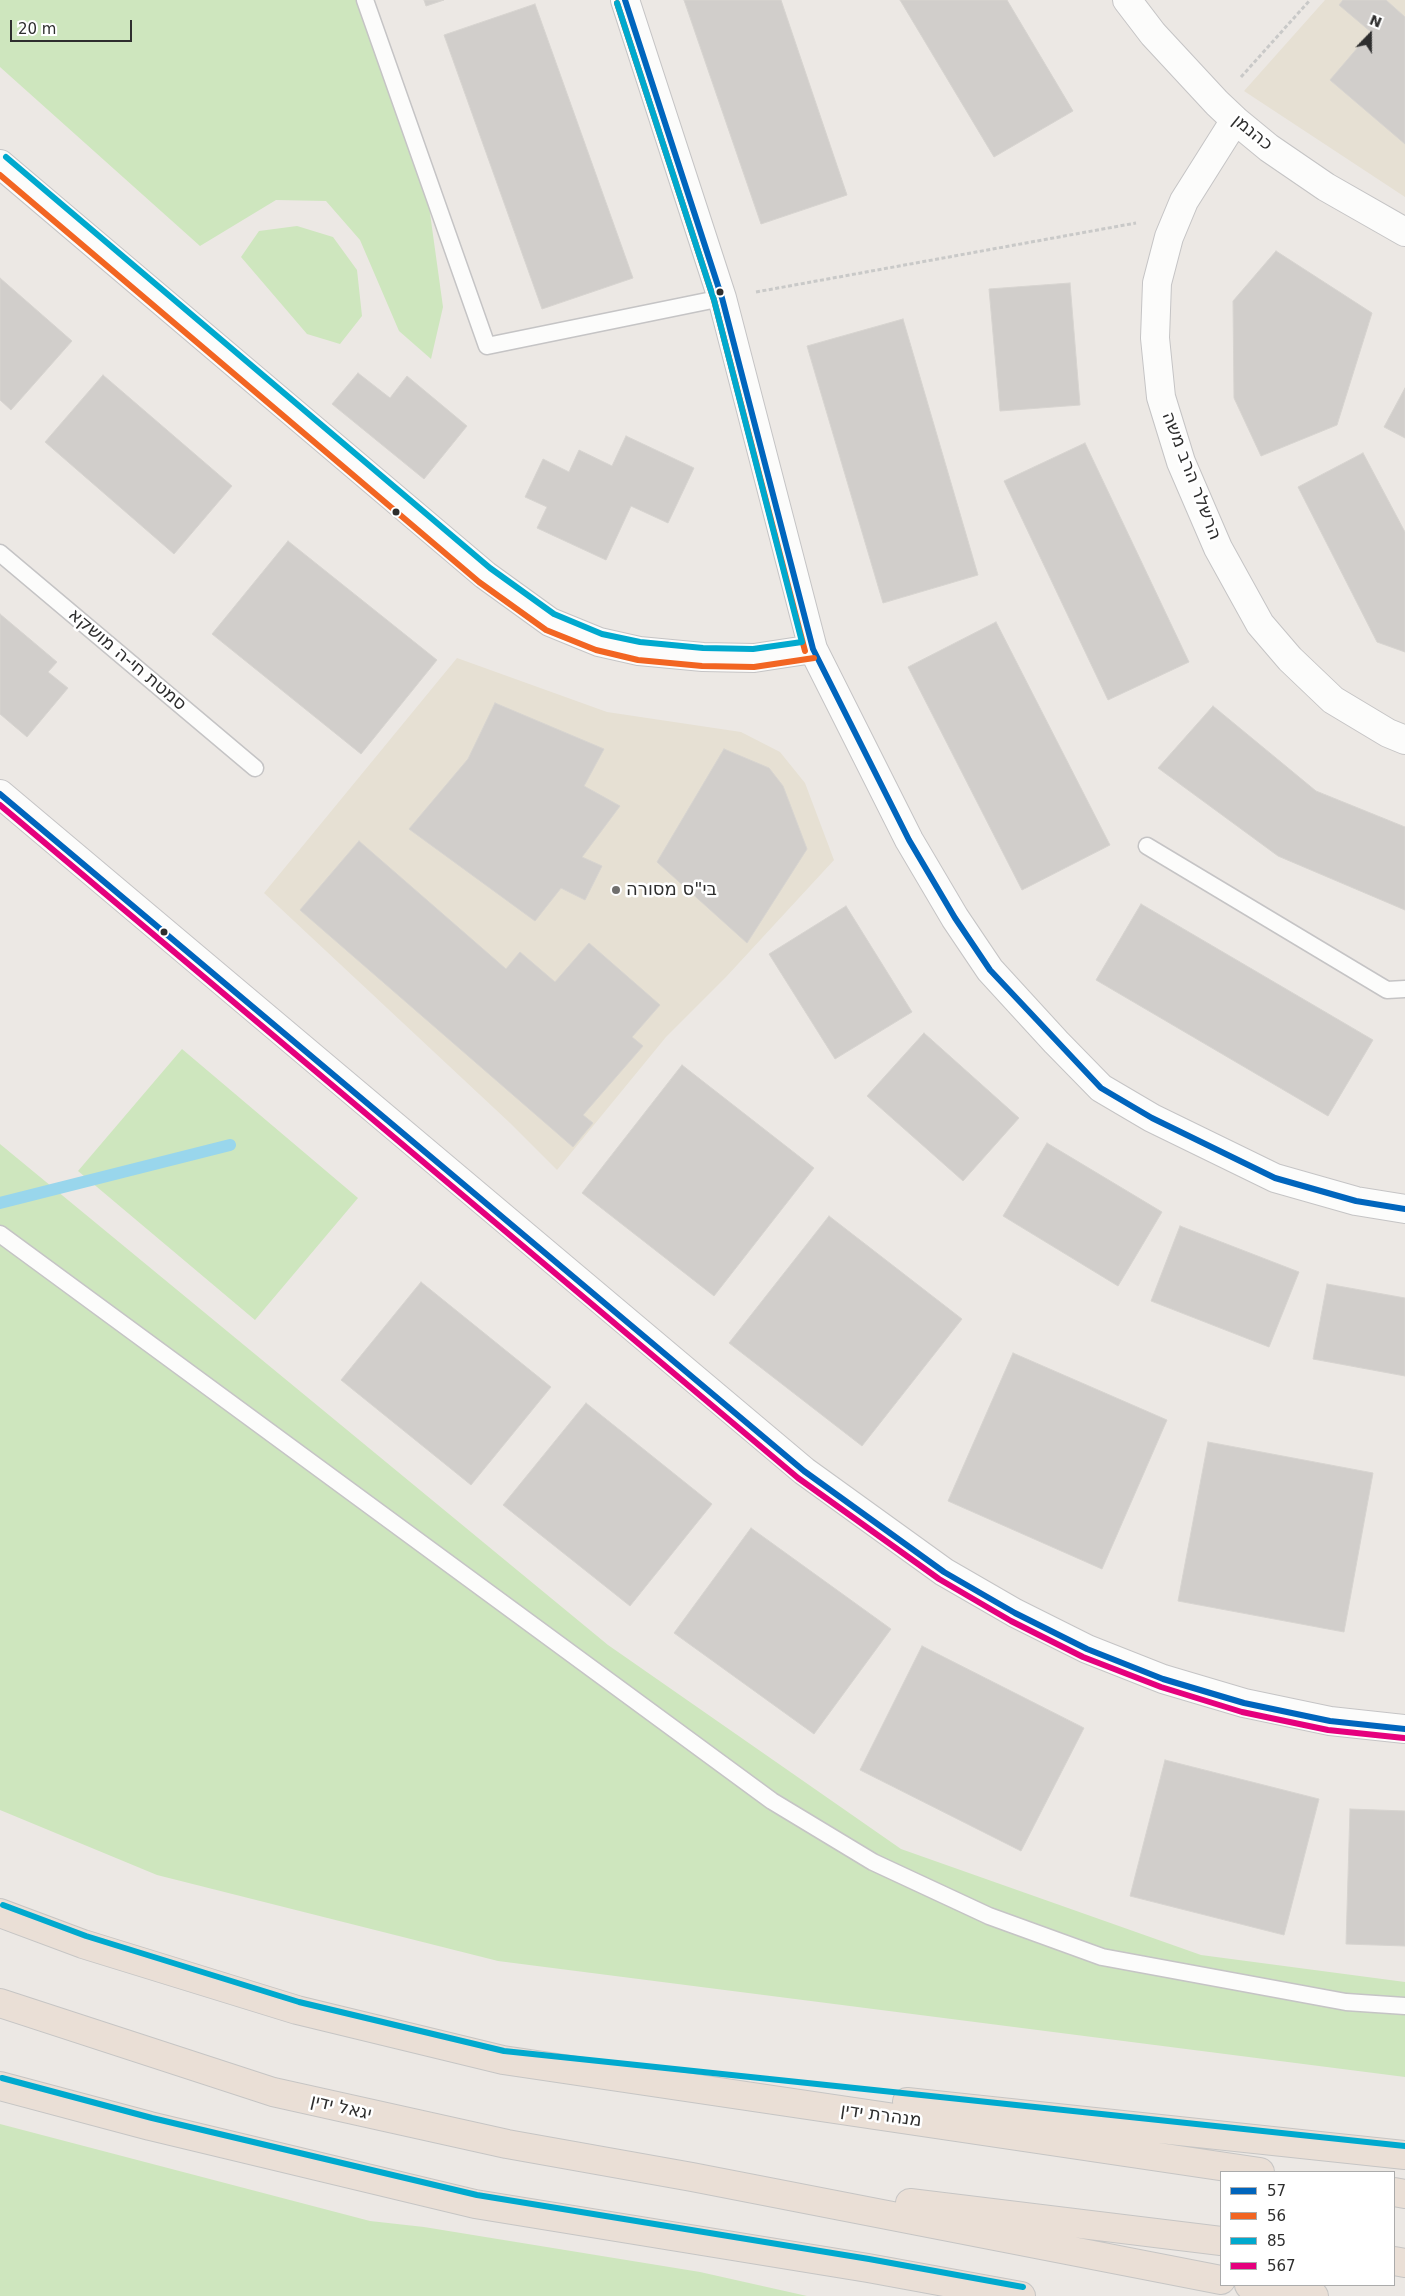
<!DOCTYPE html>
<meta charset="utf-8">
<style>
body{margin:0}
#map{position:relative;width:1405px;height:2296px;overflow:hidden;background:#ece8e4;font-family:"DejaVu Sans",sans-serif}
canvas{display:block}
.legend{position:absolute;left:1220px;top:2171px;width:175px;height:115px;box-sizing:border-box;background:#fff;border:1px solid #ababab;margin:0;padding:6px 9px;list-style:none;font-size:15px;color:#2e2e2e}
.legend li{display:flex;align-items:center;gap:10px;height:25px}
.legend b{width:25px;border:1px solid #ababab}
.north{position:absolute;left:1345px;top:10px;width:50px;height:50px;-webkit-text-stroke:4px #fff;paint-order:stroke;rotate:22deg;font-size:14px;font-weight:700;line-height:20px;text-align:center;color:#2e2e2e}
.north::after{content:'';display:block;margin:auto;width:18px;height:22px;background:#2e2e2e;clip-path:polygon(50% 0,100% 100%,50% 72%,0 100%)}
.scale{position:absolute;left:10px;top:20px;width:122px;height:22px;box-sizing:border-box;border:2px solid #2e2e2e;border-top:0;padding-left:6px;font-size:15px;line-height:18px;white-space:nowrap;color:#2e2e2e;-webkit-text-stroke:4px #fff;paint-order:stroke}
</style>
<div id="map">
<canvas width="1405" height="2296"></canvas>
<ul class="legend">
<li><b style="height:6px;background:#0065bd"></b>57</li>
<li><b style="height:6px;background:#f26522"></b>56</li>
<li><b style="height:6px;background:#00a9ce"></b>85</li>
<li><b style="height:6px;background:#e5007d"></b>567</li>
</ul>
<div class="north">N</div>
<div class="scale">20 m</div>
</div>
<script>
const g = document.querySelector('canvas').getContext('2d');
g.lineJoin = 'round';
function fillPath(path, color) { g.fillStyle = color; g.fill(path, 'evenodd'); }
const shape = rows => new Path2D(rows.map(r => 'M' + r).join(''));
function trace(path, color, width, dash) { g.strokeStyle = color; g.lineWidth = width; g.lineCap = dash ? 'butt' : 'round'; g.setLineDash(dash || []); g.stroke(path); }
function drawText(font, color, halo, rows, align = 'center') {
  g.font = font + ' "DejaVu Sans","Noto Sans Hebrew",sans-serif'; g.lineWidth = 5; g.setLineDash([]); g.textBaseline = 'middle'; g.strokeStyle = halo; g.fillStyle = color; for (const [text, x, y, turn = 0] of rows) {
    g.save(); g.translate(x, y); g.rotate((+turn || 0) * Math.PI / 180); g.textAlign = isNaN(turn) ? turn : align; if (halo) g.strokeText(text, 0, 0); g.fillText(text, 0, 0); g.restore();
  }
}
fillPath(shape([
 [1325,0,1405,0,1405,197,1244,91],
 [457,658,607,712,741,732,780,752,805,783,834,860,726,977,666,1037,557,1170,510,1123,264,893]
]), '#e6e0d3');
fillPath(shape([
 [0,0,356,0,429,206,443,307,431,359,399,331,360,240,326,201,276,200,200,246,0,67],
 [297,226,333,237,357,270,362,316,340,344,307,334,241,257,259,231],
 [182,1049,358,1198,255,1320,78,1171],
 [0,1144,608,1645,901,1849,1201,1955,1405,1982,1405,2077,498,1961,157,1875,0,1810],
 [0,2124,370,2221,424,2227,700,2272,807,2296,0,2296]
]), '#cee6be');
trace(shape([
 [0,1203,230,1145]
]), '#99d6ec', 12);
const building = shape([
 [424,0,444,0,426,6,424,0],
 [684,0,781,0,847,195,761,224,684,0],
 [900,0,1007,0,1073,111,994,157,900,0],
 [1343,0,1386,0,1405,17,1405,144,1330,80,1371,32,1339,5,1343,0],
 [535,4,633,278,542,309,444,35,535,4],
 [1276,251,1372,313,1337,425,1261,456,1234,398,1233,301,1276,251],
 [0,278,72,341,11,410,0,400,0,278],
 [1070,283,1080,405,1000,411,989,289,1070,283],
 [903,319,978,575,883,603,807,346,903,319],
 [358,373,390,398,407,376,467,426,424,479,332,404,358,373],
 [103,375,232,486,174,554,45,442,103,375],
 [1405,388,1405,438,1384,427,1405,388],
 [626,436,694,468,668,523,631,506,606,560,537,528,547,507,525,497,543,459,569,472,579,450,612,466,626,436],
 [1085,443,1189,662,1108,700,1004,481,1085,443],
 [1363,453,1405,532,1405,652,1377,642,1298,487,1363,453],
 [288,541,437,660,361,754,212,634,288,541],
 [0,614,57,662,48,672,68,688,27,737,0,714,0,614],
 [996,622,1110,845,1022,890,908,667,996,622],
 [495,703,604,749,584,786,620,806,582,857,602,866,585,900,561,888,535,921,409,829,468,759,495,703],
 [1213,706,1316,791,1405,827,1405,910,1278,856,1158,768,1213,706],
 [724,749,769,768,783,786,807,849,747,943,657,862,724,749],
 [359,841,506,969,520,952,555,982,589,943,660,1005,632,1037,643,1046,583,1115,593,1123,573,1147,300,910,359,841],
 [1141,904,1373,1040,1328,1116,1096,980,1141,904],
 [846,906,912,1012,835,1059,769,954,846,906],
 [924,1033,1019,1118,963,1181,867,1096,924,1033],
 [682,1065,814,1168,714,1296,582,1193,682,1065],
 [1047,1143,1162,1212,1118,1286,1003,1216,1047,1143],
 [829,1216,962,1319,862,1446,729,1343,829,1216],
 [1180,1226,1299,1272,1269,1347,1151,1301,1180,1226],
 [421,1282,551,1387,471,1485,341,1380,421,1282],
 [1327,1284,1405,1298,1405,1376,1313,1359,1327,1284],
 [1013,1353,1167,1420,1102,1569,948,1501,1013,1353],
 [586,1403,712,1504,630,1606,503,1505,586,1403],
 [1208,1442,1373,1473,1344,1632,1178,1601,1208,1442],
 [751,1528,891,1629,814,1734,674,1633,751,1528],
 [922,1646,1084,1728,1021,1851,860,1770,922,1646],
 [1165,1760,1319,1799,1284,1935,1130,1896,1165,1760],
 [1350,1809,1405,1811,1405,1946,1346,1944,1350,1809]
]);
fillPath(building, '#d1cecb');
trace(building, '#d7d4d0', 1);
const lane = shape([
 [365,0,487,346,722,298],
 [0,553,255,768],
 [1147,846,1387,990,1405,989],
 [0,1234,772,1801,873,1862,989,1916,1102,1957,1346,2002,1405,2006]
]);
const street = shape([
 [1127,0,1153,34,1217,103,1235,120,1269,148,1326,187,1405,232],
 [1235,120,1184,201,1169,237,1157,283,1155,338,1161,397,1181,462,1218,548,1260,624,1290,659,1333,700,1388,733,1405,740],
 [0,794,804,1471,944,1572,1015,1613,1087,1649,1163,1679,1244,1703,1330,1721,1405,1729]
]);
const secondary = shape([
 [625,0,722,298,813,649,909,840,955,918,990,970,1056,1042,1101,1088,1152,1118,1275,1178,1356,1201,1405,1209],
 [0,164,485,575,550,622,599,642,639,651,703,657,754,658,813,649]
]);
const highway = shape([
 [0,1913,83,1944,297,2010,503,2060,1260,2172],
 [0,2003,273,2092,507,2144,692,2177,1221,2280],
 [0,2086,150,2126,475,2204,868,2268,1021,2296],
 [907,2102,1405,2155],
 [1394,2192,1405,2194],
 [910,2203,1221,2241],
 [1394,2261,1405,2263],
 [1249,2285,1314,2296]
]);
trace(lane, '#c5c4c5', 19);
trace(street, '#c5c4c5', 30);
trace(secondary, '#c5c4c5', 30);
trace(highway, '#c6c5c4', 30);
trace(shape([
 [1241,77,1310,0],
 [756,292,1136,223]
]), '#c9c9c8', 3, [4, 2.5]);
trace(lane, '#fcfcfb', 16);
trace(street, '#fcfcfb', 28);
trace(secondary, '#fcfcfb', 28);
trace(highway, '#eadfd6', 28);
trace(shape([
 [625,0,722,298,813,649,909,840,955,918,990,970,1101,1088,1152,1118,1275,1178,1356,1201,1405,1209],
 [0,794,804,1471,944,1572,1015,1613,1087,1649,1163,1679,1244,1703,1330,1721,1405,1729]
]), '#0065bd', 6);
trace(shape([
 [617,3,714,300,805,651],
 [0,175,479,582,546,630,596,650,638,660,702,666,754,667,814,658]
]), '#f26522', 6);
trace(shape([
 [6,157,490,568,554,614,602,634,640,642,703,648,753,649,802,642,714,300,617,3],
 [3,1905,86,1936,299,2002,504,2051,1405,2146],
 [2,2078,152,2118,477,2195,869,2259,1023,2287]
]), '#00a9ce', 6);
trace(shape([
 [0,805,798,1478,939,1579,1011,1621,1083,1657,1161,1687,1242,1712,1328,1730,1404,1738]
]), '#e5007d', 6);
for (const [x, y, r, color] of [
 [720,292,4.5,"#2e2e2e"],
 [396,512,4.5,"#2e2e2e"],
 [616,890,5,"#706f6e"],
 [164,932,4.5,"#2e2e2e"]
]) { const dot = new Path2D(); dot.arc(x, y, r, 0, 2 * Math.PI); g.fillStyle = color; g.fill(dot); trace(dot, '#fff', 2); }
drawText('18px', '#2e2e2e', '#fff', [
 ["כהנמן",1252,133,39],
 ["הרשלר הרב משה",1191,476,69],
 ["סמטת חי-ה מושקא",127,660,40],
 ["יגאל ידין",341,2108,13],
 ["מנהרת ידין",881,2116,8]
]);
drawText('18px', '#2e2e2e', '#fff', [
 ["בי\"ס מסורה",626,890]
], 'left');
</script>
